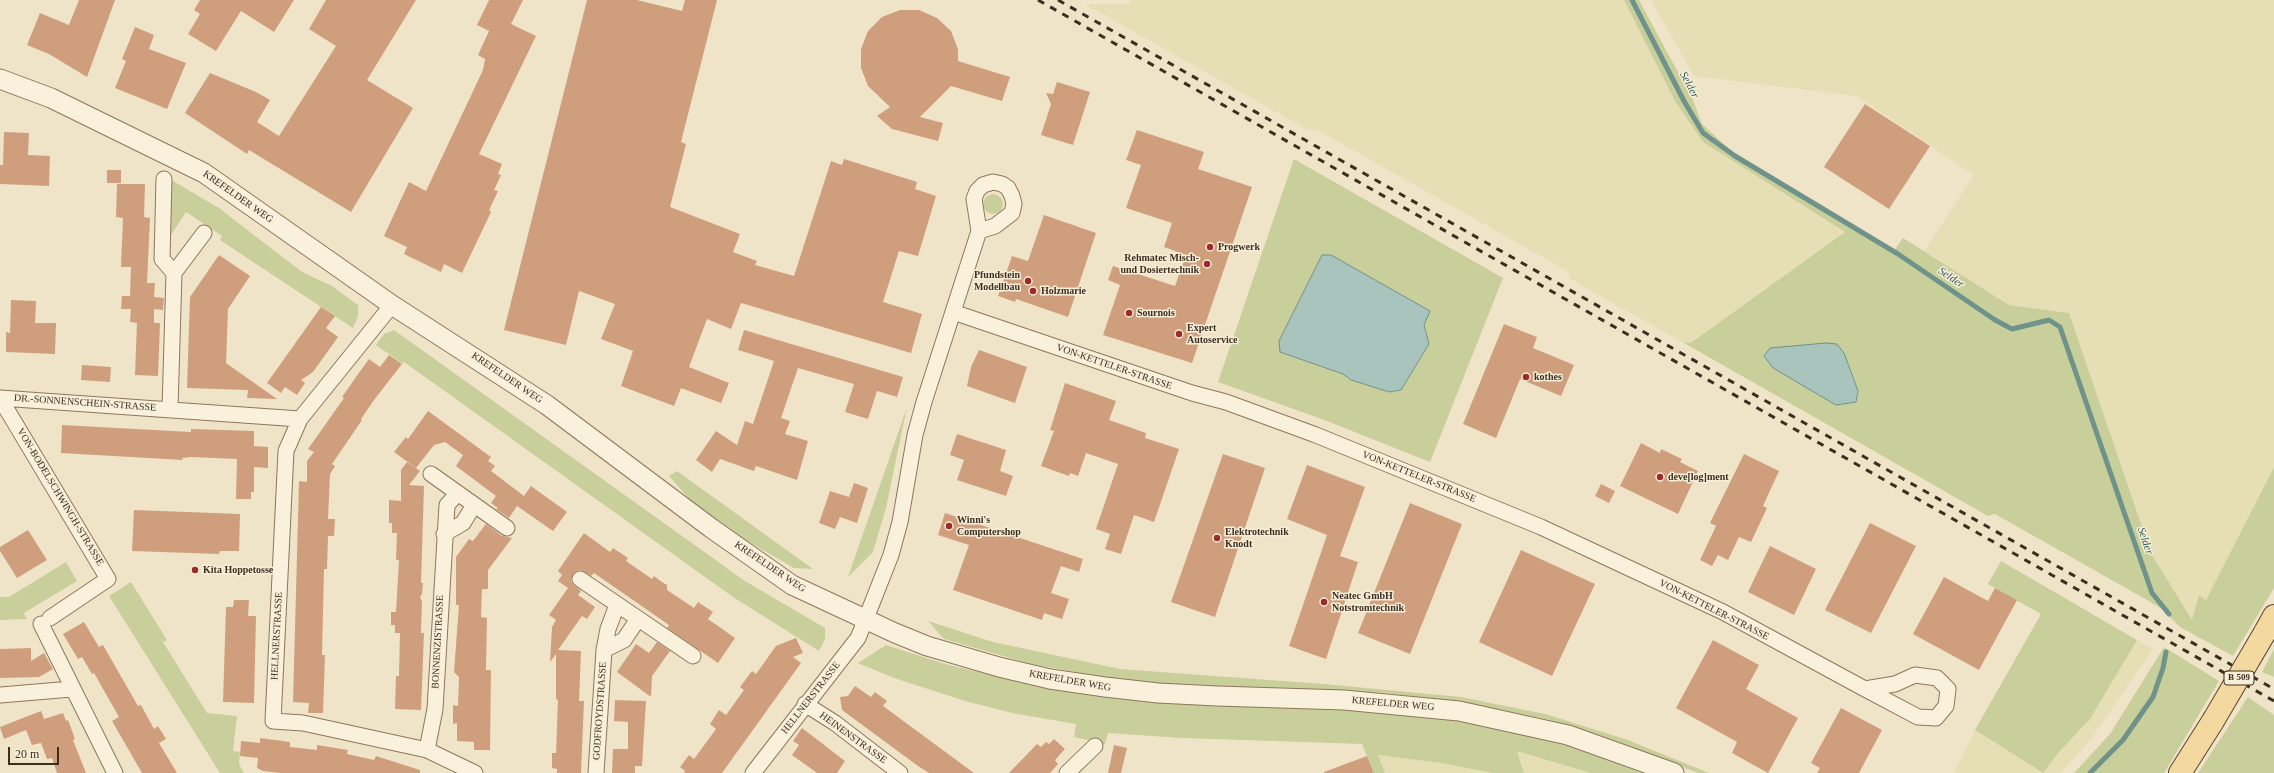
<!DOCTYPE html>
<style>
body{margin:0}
#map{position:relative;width:2274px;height:773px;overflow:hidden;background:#f0e4c8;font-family:"Times New Roman",serif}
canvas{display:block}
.scale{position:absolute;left:8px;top:747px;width:51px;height:18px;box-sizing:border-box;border:2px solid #3d2e20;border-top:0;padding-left:5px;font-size:12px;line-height:14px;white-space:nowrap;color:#3d2e20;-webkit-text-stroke:3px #f7eed8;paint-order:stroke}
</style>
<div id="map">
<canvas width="2274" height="773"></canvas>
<div class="scale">20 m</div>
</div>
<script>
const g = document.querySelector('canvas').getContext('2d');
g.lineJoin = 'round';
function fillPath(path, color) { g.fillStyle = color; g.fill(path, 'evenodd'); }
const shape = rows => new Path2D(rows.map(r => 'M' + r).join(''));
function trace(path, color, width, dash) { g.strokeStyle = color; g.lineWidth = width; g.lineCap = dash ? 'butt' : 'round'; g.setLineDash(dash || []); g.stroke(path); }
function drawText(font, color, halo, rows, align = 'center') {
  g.font = font + ' "Times New Roman",serif'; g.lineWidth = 3; g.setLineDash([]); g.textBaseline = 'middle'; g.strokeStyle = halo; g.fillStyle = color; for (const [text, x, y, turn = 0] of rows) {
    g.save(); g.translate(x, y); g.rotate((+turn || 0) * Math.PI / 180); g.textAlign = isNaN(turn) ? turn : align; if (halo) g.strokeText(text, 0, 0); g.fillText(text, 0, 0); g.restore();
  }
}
fillPath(shape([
 [1130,0,1624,0,1675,101,1703,142,1845,232,1692,342,1684,343,1570,279,1569,272,1316,129,1308,130,1085,4,1131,4],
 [1651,0,2274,0,2274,467,2206,600,2199,595,2192,620,2151,553,2069,313,2009,305,1924,251,1974,175,1857,96,1694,76],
 [2137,640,2153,649,2091,739,2061,773,2043,773,2058,753,2090,719],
 [1975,730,2042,773,1954,773],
 [1517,750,1576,768,1591,773,1524,773],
 [1378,755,1441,763,1493,773,1385,773]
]), '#e6deb5');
fillPath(shape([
 [1624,0,1639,0,1693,100,1702,124,1736,155,1894,251,1903,238,2009,305,2069,313,2151,553,2192,620,2199,595,2206,600,2274,467,2274,588,2233,656,2180,627,2162,609,2147,600,1995,514,1988,516,1684,343,1692,342,1845,232,1703,142,1675,101],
 [1844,353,1858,391,1856,402],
 [1294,159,1503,278,1430,462,1327,421,1218,382],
 [1424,324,1429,344,1401,390,1389,392,1351,380,1344,374],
 [168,178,219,208,302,272,332,286,358,305,358,316,353,328,220,240,222,236,186,212,171,235,165,234],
 '983 204a10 10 0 1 1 20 0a10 10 0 1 1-20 0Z',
 [394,330,745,581,825,628,825,639,819,651,733,597,404,362,403,364,376,345,384,334],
 [907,407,886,508,873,552,848,577],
 [677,471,813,569,794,568,744,539,693,503,669,476],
 [2001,561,2137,640,2090,719,2058,753,2043,773,1975,730,2041,614,1988,584],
 [66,562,77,581,24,613,27,619,0,620,0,597,9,597],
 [131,582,167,640,163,642,207,713,237,716,233,751,240,752,239,764,244,773,220,773,109,596],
 [928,621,993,642,1120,669,1324,684,1461,697,1545,714,1625,739,1709,773,1698,773,1623,744,1550,720,1487,707,1387,693,1194,686,1118,680,1031,664,944,639],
 [886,645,945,664,1020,682,1115,696,1338,708,1464,721,1535,736,1590,751,1652,773,1591,773,1517,751,1524,773,1493,773,1441,763,1378,755,1385,773,1374,773,1362,744,1182,738,1108,733,1105,744,1074,737,1076,724,1012,713,965,701,894,678,858,663],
 [2164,647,2219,681,2164,773,2074,773,2110,734],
 [2274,649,2274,677,2262,672],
 [2248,697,2274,715,2274,773,2198,773]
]), '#c9cf9b');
const water = shape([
 [1322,255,1331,255,1430,311,1424,325,1429,344,1401,390,1389,392,1351,380,1343,374,1280,352,1279,341,1322,255],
 [1826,343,1837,344,1844,353,1858,391,1856,402,1836,405,1773,368,1764,356,1770,348,1826,343]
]);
fillPath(water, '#a9c4bc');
trace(water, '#6f938a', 1);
trace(shape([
 [1632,0,1684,101,1703,133,1735,156,1898,254,1995,320,2012,329,2049,320,2060,327,2152,593,2169,614],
 [2090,773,2123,740,2153,697,2163,668,2166,652]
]), '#6f938a', 5);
fillPath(shape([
 [79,0,115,0,87,77,49,54,27,45,40,13,69,25],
 [200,0,294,0,274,32,241,11,216,51,188,34,200,14,194,10],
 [326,0,416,0,367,80,413,108,351,212,249,150,247,154,185,113,210,73,256,92,270,100,257,122,279,136,336,46,309,29],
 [489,0,523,0,511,24,536,36,479,154,502,164,498,174,501,175,494,190,498,191,489,210,491,212,462,273,444,264,441,272,404,254,407,247,384,236,409,182,426,191,483,70,485,59,478,55,489,31,477,25],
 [587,0,637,0,682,11,685,0,717,0,681,142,686,144,670,207,740,234,733,252,757,261,755,265,794,276,831,161,842,165,844,159,917,182,915,189,936,196,918,256,899,251,883,302,922,314,911,353,741,303,731,329,707,319,689,367,729,383,721,403,681,388,674,406,621,386,633,351,601,339,615,304,579,291,566,345,504,330],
 [900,10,919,10,937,18,951,31,958,49,958,61,1010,77,1002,101,951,86,920,117,943,123,938,141,892,129,877,116,890,107,868,86,861,68,861,49,868,31,882,17],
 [135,27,154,35,149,49,186,63,167,109,115,88,126,61,122,59],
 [1057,82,1090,92,1073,145,1041,135,1051,104,1046,93,1053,94],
 [1865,104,1930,146,1889,209,1824,167],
 [1137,130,1204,152,1198,169,1252,187,1192,363,1103,335,1120,285,1108,280,1113,266,1175,286,1186,255,1164,247,1172,223,1126,208,1141,165,1126,160],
 [4,132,29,133,28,155,50,156,49,186,0,184,0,165,3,165],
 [107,170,121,170,121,183,107,183],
 [117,184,145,184,144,217,150,218,147,283,155,283,154,297,164,298,163,310,154,309,154,323,160,323,158,376,135,375,137,323,130,322,131,309,121,309,122,296,130,296,131,267,121,267,123,218,116,217],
 [1044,215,1096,233,1068,317,1016,299,1015,302,998,296,1012,256,1028,261],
 [219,255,250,276,228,309,226,363,277,399,247,398,248,390,187,388,190,297],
 [11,300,36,301,35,323,56,323,55,354,6,352,6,332,10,333],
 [321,307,335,316,326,328,338,337,313,372,301,380,305,383,297,395,285,387,281,393,267,383],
 [1504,324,1537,337,1533,348,1574,365,1561,396,1520,379,1496,438,1463,424],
 [744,330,903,377,897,397,877,391,868,419,845,412,854,384,798,368,781,418,790,421,785,434,808,441,797,480,756,466,754,471,720,459,712,472,696,460,716,431,737,445,745,421,753,424,774,361,738,350],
 [979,350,1027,367,1015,403,967,386,971,367],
 [389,355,402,364,374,400,361,419,362,420,332,464,335,466,330,474,328,519,335,519,334,536,328,536,327,569,324,569,322,655,325,655,323,713,308,713,309,703,293,702,299,481,307,482,307,461,314,452,308,449,344,398,342,397,361,370,369,359,380,367],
 [82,365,111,367,110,382,81,380],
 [1065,383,1116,401,1109,420,1146,433,1145,438,1179,449,1154,522,1134,515,1121,554,1105,549,1110,534,1096,529,1118,464,1086,453,1078,476,1070,473,1069,476,1041,466,1054,431,1050,430],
 [428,411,491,457,488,461,495,466,491,471,524,496,531,486,567,512,553,531,517,506,509,518,496,509,498,508,491,503,496,496,456,466,463,455,445,442,434,445,416,468,394,452,406,437,408,439],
 [62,425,191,432,191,429,254,431,254,446,268,447,268,468,254,467,254,492,251,492,251,499,236,499,237,459,191,457,182,458,183,460,61,453],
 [957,434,1006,450,1000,471,1013,476,1006,496,957,480,964,460,950,455],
 [1641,443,1660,453,1661,449,1682,459,1680,462,1698,471,1678,514,1620,486],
 [1223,454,1265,468,1215,617,1171,602],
 [1744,454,1779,471,1763,506,1767,508,1751,542,1739,537,1728,560,1718,555,1712,566,1700,560,1716,526,1710,523],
 [407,462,420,471,409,485,424,486,421,583,423,583,422,594,420,597,422,602,421,633,424,633,421,710,395,709,396,676,399,676,400,633,395,633,395,625,391,625,391,612,396,612,399,560,396,560,397,533,392,533,392,523,389,523,389,500,401,501,401,470],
 [1307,465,1365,487,1340,556,1358,562,1326,659,1289,646,1327,535,1287,519],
 [854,483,868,488,857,523,840,517,835,529,819,523,830,491,849,497],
 [1601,484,1615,491,1609,503,1595,496],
 [1410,503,1462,524,1410,654,1358,633],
 [134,510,240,514,239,551,220,551,219,554,132,551],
 [945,513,1083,559,1079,572,1061,566,1051,593,1069,599,1062,619,1044,613,1042,620,953,590,969,545,938,535],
 [1870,523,1916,546,1871,633,1825,610],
 [486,524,502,536,512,538,488,570,488,589,482,589,481,617,487,618,486,670,491,670,490,750,474,750,474,742,457,741,457,723,453,724,453,705,458,706,459,677,454,672,459,605,456,605,456,557,469,539,473,541],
 [28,530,47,560,17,578,0,551,0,547],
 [584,533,610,552,613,548,628,558,626,561,652,579,654,576,662,582,667,585,667,590,694,608,698,602,713,612,708,619,735,638,718,663,667,628,669,625,594,573,591,576,581,570,576,571,571,579,572,583,581,591,578,595,595,607,587,619,582,616,558,650,581,651,579,701,584,701,581,773,557,773,557,769,552,768,552,753,556,753,558,700,556,699,556,654,550,662,552,627,556,620,549,615,568,588,558,581,562,575,558,571],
 [1770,546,1816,569,1794,615,1748,592],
 [1521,550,1595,584,1552,676,1479,642],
 [1944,577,1988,601,1995,588,2017,600,1979,670,1913,634],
 [234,600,249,600,248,616,256,616,254,703,223,702,226,607,233,607],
 [84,622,99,647,103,645,138,706,141,705,154,729,158,726,166,739,159,743,177,773,142,773,112,721,119,717,94,673,92,674,82,657,78,659,63,634],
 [796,638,803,653,793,657,801,663,722,773,684,773,685,771,680,767,689,755,694,759,716,729,710,724,719,710,726,715,744,690,740,687,752,671,756,674,776,646],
 [1713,640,1759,665,1746,689,1798,718,1768,773,1732,753,1737,742,1676,708],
 [657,642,670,651,652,676,651,697,617,672,636,644,649,653],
 [31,648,31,661,44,653,53,669,39,677,0,678,0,649],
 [855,686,871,697,875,692,887,701,883,706,974,773,929,773,918,766,842,710,840,697,848,696],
 [615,700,646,701,642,766,635,766,635,773,612,773,613,749,628,749,628,722,614,721],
 [1841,708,1882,730,1859,773,1817,773,1820,768,1811,763],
 [41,711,44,719,63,713,66,721,68,720,75,739,73,740,86,773,57,773,52,758,47,759,41,743,32,745,26,730,4,739,0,727],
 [802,728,845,761,837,773,817,773,792,755,799,745,793,741],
 [260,738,290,742,290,747,317,750,317,745,348,750,347,754,374,760,376,756,420,770,420,773,280,773,263,771,257,768,258,758,240,756,241,741,260,743],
 [1054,739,1065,749,1055,760,1058,764,1050,773,1009,773,1037,744,1041,747,1046,742,1049,744],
 [1114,745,1127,748,1121,773,1108,773],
 [1367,756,1374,773,1324,773,1324,772]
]), '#cf9f7d');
const minor = shape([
 [164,179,162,259,174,273],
 [392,305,300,419,286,451,273,721,303,723,427,750,475,773],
 [953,312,1192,393,1226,402,1316,435,1541,527,1723,612,1865,689,1918,717,1936,718,1946,706,1948,689,1937,678,1915,675,1895,684,1865,689],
 [0,398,300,419],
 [0,398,108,579,50,618],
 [170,409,174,273,204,233],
 [431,474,507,528],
 [444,534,463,523,474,505],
 [580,579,693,656],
 [41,624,115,773],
 [604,650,624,640,638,619],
 [0,695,72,689],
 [805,704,835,723,900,773],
 [427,750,435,709,447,505,458,493],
 [596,773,604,650,608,629,617,605],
 [753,773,858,638,865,621,891,555,900,522,915,435,924,402,979,231,974,199,977,191,983,185,993,182,1002,184,1008,188,1012,196,1014,204,1012,213,995,226,979,231],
 [1067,773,1095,746]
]);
const tertiary = shape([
 [0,79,51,98,204,173,392,305,547,405,711,528,792,585,895,633,927,646,999,667,1050,679,1105,687,1158,693,1217,696,1344,700,1459,711,1568,735,1674,773]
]);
const primary = shape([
 [2264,634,2274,616],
 [2180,773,2213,721]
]);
trace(minor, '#8d765c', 17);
trace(tertiary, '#8d765c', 21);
trace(primary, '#5b4430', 24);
trace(minor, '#faf1dc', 15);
trace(tertiary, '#faf1dc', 19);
trace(primary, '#f3d9a0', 22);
trace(shape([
 [1038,0,2274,701],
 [1058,0,2274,689]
]), '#3d2e20', 3, [7, 7]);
const primaryBridge = shape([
 [2213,721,2264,634]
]);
trace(primaryBridge, '#5b4430', 24, []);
trace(primaryBridge, '#f3d9a0', 22);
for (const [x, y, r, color] of [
 [1210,247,4,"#9e2a2b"],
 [1207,264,4,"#9e2a2b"],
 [1028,281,4,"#9e2a2b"],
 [1033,291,4,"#9e2a2b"],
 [1129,313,4,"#9e2a2b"],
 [1179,334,4,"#9e2a2b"],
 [1526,377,4,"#9e2a2b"],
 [1660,477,4,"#9e2a2b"],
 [949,526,4,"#9e2a2b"],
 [1217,538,4,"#9e2a2b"],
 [195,570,4,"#9e2a2b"],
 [1324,602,4,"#9e2a2b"]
]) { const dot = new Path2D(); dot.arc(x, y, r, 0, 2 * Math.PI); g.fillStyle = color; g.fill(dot); trace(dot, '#f7eed8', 1.5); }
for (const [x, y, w] of [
 [2239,678,30]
]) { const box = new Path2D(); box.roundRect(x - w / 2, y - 7, w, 14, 3); g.fillStyle = '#f7eed8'; g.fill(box); trace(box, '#3d2e20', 1); }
drawText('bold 9px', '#3d2e20', null, [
 ["B 509",2239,678]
]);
drawText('10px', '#3d2e20', '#f7eed8', [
 ["KREFELDER WEG",238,197,35],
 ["VON-KETTELER-STRASSE",1114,367,19],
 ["KREFELDER WEG",507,378,34],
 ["DR.-SONNENSCHEIN-STRASSE",85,403,4],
 ["VON-KETTELER-STRASSE",1419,477,22],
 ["VON-BODELSCHWINGH-STRASSE",60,497,59],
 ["KREFELDER WEG",770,567,34],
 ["VON-KETTELER-STRASSE",1714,610,27],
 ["HELLNERSTRASSE",277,636,-87],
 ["BONNENZISTRASSE",438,642,-87],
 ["KREFELDER WEG",1070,681,10],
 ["HELLNERSTRASSE",811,698,-52],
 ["KREFELDER WEG",1393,704,5],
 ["GODFROYDSTRASSE",600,711,-86],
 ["HEINENSTRASSE",853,738,36]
]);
drawText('bold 10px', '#3d2e20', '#f7eed8', [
 ["Progwerk",1218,247],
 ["Rehmatec Misch-",1199,258,"right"],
 ["und Dosiertechnik",1199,270,"right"],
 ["Pfundstein",1020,275,"right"],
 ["Modellbau",1020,287,"right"],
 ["Holzmarie",1041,291],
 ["Sournois",1137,313],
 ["Expert",1187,328],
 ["Autoservice",1187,340],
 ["kothes",1534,377],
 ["deve[log]ment",1668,477],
 ["Winni's",957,520],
 ["Computershop",957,532],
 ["Elektrotechnik",1225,532],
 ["Knodt",1225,544],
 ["Kita Hoppetosse",203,570],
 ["Neatec GmbH",1332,596],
 ["Notstromtechnik",1332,608]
], 'left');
drawText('italic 11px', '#2f5d5a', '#f7eed8', [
 ["Selder",1689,85,62],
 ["Selder",1951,278,34],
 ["Selder",2145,541,71]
]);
</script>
